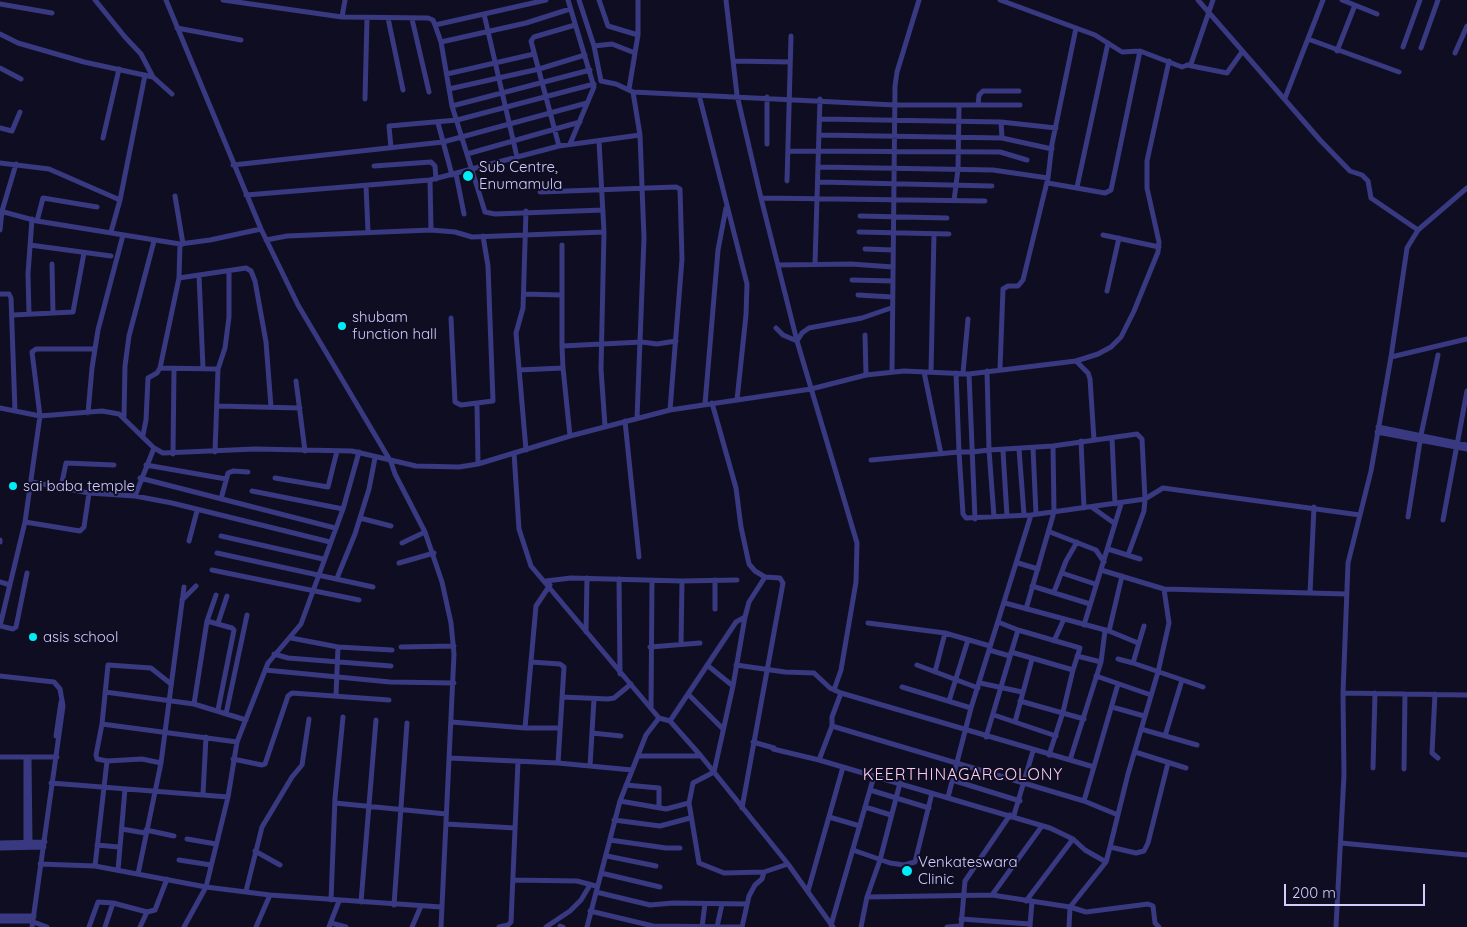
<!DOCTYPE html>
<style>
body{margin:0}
#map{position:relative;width:1467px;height:927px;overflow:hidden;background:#0f0d21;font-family:Quicksand,sans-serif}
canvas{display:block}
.scale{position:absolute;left:1284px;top:884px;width:141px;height:22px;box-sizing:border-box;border:2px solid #d0cdff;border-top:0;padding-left:6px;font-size:15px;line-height:18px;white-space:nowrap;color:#d0cdff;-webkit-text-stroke:4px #0f0d21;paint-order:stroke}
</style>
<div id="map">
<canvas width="1467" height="927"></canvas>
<div class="scale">200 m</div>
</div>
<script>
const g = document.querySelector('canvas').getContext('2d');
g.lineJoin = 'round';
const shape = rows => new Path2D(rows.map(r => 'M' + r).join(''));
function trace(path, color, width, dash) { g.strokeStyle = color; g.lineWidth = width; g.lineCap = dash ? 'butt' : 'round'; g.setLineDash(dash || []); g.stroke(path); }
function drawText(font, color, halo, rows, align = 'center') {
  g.font = font + ' Quicksand,sans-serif'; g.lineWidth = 4; g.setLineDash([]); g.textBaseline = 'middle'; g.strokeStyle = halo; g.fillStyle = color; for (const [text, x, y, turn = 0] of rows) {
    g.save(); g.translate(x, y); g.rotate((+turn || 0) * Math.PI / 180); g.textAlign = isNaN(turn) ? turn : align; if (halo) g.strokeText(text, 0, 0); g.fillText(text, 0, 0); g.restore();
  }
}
trace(shape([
 [95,0,125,37,141,54,153,77],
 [166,0,261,229,298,305,391,462,395,474,425,532,442,582,451,623,454,654,441,927],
 [223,0,342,17,428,18,433,20,435,25],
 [546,0,435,25,441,42,452,106,485,212,495,214,603,210],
 [568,0,594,87,570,144],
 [579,0,594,46,601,81,616,84,633,92],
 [599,0,608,26,638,35],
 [726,0,737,95,761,198,797,341,857,543,856,582,841,670,834,690],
 [1000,0,1095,35,1122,52,1140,51,1182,67,1191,64,1213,0],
 [1198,0,1320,140,1350,171,1362,175,1368,181,1371,198,1418,230],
 [1342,0,1377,14],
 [0,4,52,13],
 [484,14,517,157],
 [342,17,345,0],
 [388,18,403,90],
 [412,19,429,92],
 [177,28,241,40],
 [0,34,18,43,84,62,153,77,172,94],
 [1308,39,1399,72],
 [441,42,526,23,570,9],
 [594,46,612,44,635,53],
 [1403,47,1420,0],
 [1421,48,1438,0],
 [1337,51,1355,5],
 [1455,53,1467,26],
 [733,61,790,62],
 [1187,65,1227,73,1242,52],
 [0,68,21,79],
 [447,74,534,54],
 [449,89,539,69,585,55],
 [629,89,638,35,638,0],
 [699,95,747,284,746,315,737,400],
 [767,97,767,144],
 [1285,98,1323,0],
 [365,99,367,18],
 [978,105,979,95,983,91,1019,91],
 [452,106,590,70],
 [820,119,1001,122,1056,128],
 [1001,122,1002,138],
 [438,123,452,175],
 [0,128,12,131,20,112],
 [819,135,1002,138,1052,149],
 [103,138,119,69],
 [599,141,604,232,601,369,605,426],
 [559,146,531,41,534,37,575,25],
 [391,148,389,126,457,120,594,84],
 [788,151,1000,152,1027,160],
 [467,154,580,122],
 [0,163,49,169,120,200],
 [233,165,443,142,587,103],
 [374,166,431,162,435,166,436,179],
 [819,167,993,170,1048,178,1023,280,1018,286,1008,286,1003,289,1000,368],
 [456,174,464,214],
 [1048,178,1052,144,1076,28],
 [787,181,791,36],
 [819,182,992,186],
 [1048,183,1105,193,1111,190,1140,51],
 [366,186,368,232],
 [1077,187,1108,43],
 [540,192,676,187,680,189,682,259,670,410],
 [246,195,430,180,559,146,640,135,633,92,895,105,1020,105],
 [175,196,183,244],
 [761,198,985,201],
 [954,201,958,169,959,106],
 [0,211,37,221,180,244,210,240,261,229],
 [526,211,523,308,516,333,526,450],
 [860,216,947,218],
 [37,221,43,198,97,207],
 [0,230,2,211,16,164],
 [431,230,455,232,472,237,604,232],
 [111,232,120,200,145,75],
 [859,232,949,234],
 [1103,235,1159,247],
 [266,240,287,236,431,230,430,180],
 [30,245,111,256],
 [562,245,562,346],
 [865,249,893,250],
 [52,264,53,313],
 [815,264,820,99],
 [778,265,851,264,893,267],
 [199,275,203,368],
 [179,278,246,268,251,271,255,281,266,342,271,407],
 [852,280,893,281],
 [1107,291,1119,238],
 [0,294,9,294,11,298,15,411],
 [524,294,561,295],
 [858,295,892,297],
 [29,314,28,274,32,219],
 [13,315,73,312,84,253],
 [451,318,455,402,461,405,493,401,488,266,483,236],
 [776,328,783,335,797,341,802,333,809,328,862,318,891,308],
 [865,335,866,375],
 [1391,357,1467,339],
 [1076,361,1088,373,1090,379,1094,440],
 [160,368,218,369,215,452],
 [563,368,570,436],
 [218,369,225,348,229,317,229,271],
 [519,370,563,368,562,346,642,342,657,344,676,341],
 [931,371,934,234],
 [987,371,989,450,994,517],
 [892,372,895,86,897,72,919,0],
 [924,372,941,454],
 [963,373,968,319],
 [969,374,975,519],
 [296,381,305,451],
 [712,403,736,488,741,527,749,564,755,571,765,577,780,578,783,583,742,808],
 [477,404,478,464],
 [705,404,718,250,726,208],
 [217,406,300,408],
 [0,408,40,416,102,411,119,414,154,448,163,453,255,449,352,451,416,466,459,467,478,464,570,436,670,410,811,389,866,375,904,371,969,374,1076,361,1098,354,1111,347,1121,337,1134,311,1158,252,1159,242,1147,188,1147,161,1169,61],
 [88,413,92,368,98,330,123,235],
 [124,417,125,366,129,336,154,241],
 [637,418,644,238,640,135],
 [625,421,639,557],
 [1378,427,1467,445],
 [1377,432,1467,449],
 [143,435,146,420,148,378,157,373,160,368,179,278,180,244],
 [1112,438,1115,504],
 [1081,441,1084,508],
 [1033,448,1036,514],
 [1019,449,1024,515],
 [1003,451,1007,516],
 [514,453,519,529,531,566,659,718,670,721,701,756,788,864,833,927],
 [173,454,174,370],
 [871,460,959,452,972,452,989,450,1053,446,1137,434,1142,439,1145,499,1031,515,966,518,963,514,959,452,956,373],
 [146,465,226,479],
 [140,478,335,528],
 [275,478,328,487,337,451],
 [32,482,89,493,135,496,172,503,330,542],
 [61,487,66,463,114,465],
 [252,491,343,509],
 [135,496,154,448],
 [221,499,228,473,233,471,248,472],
 [1093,508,1114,523],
 [1408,517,1421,435,1438,355],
 [360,518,391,526],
 [1443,520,1467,391],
 [25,522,80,531,84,527,89,493],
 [1050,532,1096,550,1104,562],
 [221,536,323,559],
 [189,541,197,511],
 [0,542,0,540],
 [402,543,425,532],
 [1108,549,1140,559],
 [217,553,373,587],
 [1128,555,1144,511,1145,499,1163,488,1360,515],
 [399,563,434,553],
 [1018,563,1038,569],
 [212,570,359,600],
 [1101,570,1164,589,1346,594],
 [1062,573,1095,584],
 [337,578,355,534,369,489,375,458],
 [619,579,620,674],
 [715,580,715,609],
 [546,581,571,578,682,581,737,580],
 [0,582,10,585],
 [1032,586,1090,604],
 [1054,592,1066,561,1077,542],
 [1310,593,1314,507],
 [216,595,207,621,232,628,234,630,218,710],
 [182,600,196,586],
 [1005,603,1109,631,1138,643],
 [1026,609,1054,512,1053,446],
 [998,622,1018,630,1080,648,1073,670,1011,652],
 [218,623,227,596],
 [868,623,945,633,990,646],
 [1084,625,1121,504],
 [0,626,25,522,40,416,32,352,36,349,95,349],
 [0,626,13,629,16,627,27,573],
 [1144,626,1133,663,1203,687],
 [1109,631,1122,576],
 [586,632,587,578],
 [291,638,338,647,392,650],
 [1054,641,1064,619],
 [681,644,682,581],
 [401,647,454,646],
 [650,647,700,643],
 [989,650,1010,656],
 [274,654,288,658,391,666],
 [1118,659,1133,663],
 [531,662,560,664,564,667,558,763],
 [1101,662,1105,631],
 [707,665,733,686],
 [736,665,785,672,814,673,830,688,841,693,1094,767],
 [917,665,978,688],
 [265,670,390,682,454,683],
 [935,672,945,633],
 [0,676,54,682,60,689,63,706,32,927],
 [1096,676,1151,695],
 [980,683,1022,692],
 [902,687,971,708],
 [105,692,194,704,246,720],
 [841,693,832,717,832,726,819,760,1050,828,1073,839,1085,850,1106,862],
 [1343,693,1467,695],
 [688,694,723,729],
 [1435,694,1432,753,1438,758],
 [336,695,338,647],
 [562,697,608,699,614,698,631,684],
 [949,701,968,640],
 [1020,701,1084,719],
 [194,704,207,621],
 [651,707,652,580],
 [1112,707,1144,716],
 [226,714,247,615],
 [994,715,1056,736],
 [670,721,736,622,745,617,749,602,765,577],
 [452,722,525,728,558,728],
 [1015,722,1032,659],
 [102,724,237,742],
 [832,726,1084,801,1118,815],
 [525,728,536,606,550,585],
 [1141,729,1197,745],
 [592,733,621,736],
 [56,736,61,702],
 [1165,736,1182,680],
 [986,737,1018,630],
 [753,742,774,748],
 [773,749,819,760],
 [1135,752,1186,768],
 [1049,755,1063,712,1073,670],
 [639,756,701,756],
 [0,757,57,757],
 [26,757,26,842],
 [29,757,30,842],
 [449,758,558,763,632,770],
 [233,759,262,765,265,764,288,696,292,693,389,700],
 [1070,760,1101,662,1077,656],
 [161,763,142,759,107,761,97,759,96,755,102,724,108,665,151,668,171,684],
 [590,766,594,699],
 [1373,768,1375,693],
 [1404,769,1405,694],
 [952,780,1020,801],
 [51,783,228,797],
 [626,785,659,788,659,808],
 [870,790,929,808],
 [203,794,206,737],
 [948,797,971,708,1031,515],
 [620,801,666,809,689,803,693,783,714,772,733,686,745,617],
 [1084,801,1118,684],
 [335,803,446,814],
 [689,803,699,863,724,873,764,872,788,864],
 [865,807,891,815],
 [1014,815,1033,751],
 [829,817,860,826],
 [614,820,660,826,690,818],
 [446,824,515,828],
 [122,829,145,833],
 [146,830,174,836],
 [187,839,216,844],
 [610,840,666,848,680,848],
 [0,843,45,842],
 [1341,843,1467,855],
 [97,845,119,847],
 [1110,847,1136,853,1144,851,1148,843,1168,763],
 [0,848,44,847],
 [853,850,890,863,904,865,915,862,932,793],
 [255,851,280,865],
 [607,856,656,866],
 [179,860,211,865],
 [40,864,95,866,206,887,270,895],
 [95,866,107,761],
 [118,870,125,789],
 [601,873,660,887],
 [138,874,161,763,184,587],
 [513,880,577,881,596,886],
 [246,891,262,827,292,777,302,765,309,719],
 [808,891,843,767],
 [596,892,650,905,673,903,747,904],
 [992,895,1042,826],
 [867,897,992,895,1070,907,1086,912,1148,904,1153,906,1155,923,1159,927],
 [331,900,335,798,343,717],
 [1026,901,1073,839],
 [361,902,376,720],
 [394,905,407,723],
 [590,911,653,926,742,927],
 [0,916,34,916],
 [961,919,1030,924],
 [0,921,31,921,47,927],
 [331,923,346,927],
 [831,925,874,776],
 [560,926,563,927],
 [1030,926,1032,901],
 [89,927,98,902,113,903],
 [105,927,113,903,147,912,155,910,167,879],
 [140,927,147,912],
 [184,927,206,887,228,797,237,742,268,663,301,624,343,509,359,452],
 [256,927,270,895,441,907],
 [329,927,339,901],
 [412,927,421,906],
 [499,927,508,925,511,922,518,761],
 [546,927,570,911,581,900,590,885],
 [587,927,620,801,646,735,659,718],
 [702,927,705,904],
 [717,927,722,904],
 [742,927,749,896,755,885,762,879,764,872],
 [861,927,867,897,880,860,900,783],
 [947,927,961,926],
 [961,927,965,881,1010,815],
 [1069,927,1070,907,1106,862,1110,847,1128,774,1158,672,1169,623,1164,589],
 [1336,927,1344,775,1343,693,1348,563,1371,471,1391,357,1407,248,1418,230,1467,188]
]), '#383980', 5);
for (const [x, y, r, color] of [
 [468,176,6,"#00edf8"],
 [342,326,5,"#00edf8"],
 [13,486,5,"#00edf8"],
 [33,637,5,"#00edf8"],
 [907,871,6,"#00edf8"]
]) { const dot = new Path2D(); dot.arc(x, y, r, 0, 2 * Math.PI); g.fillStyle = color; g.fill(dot); trace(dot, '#0f0d21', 2); }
drawText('15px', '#d0cdff', '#0f0d21', [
 ["Sub Centre,",479,167],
 ["Enumamula",479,184],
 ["shubam",352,317],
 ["function hall",352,334],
 ["sai baba temple",23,486],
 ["asis school",43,637],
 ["Venkateswara",918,862],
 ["Clinic",918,879]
], 'left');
g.letterSpacing = '1px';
drawText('16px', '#ffcff0', '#0f0d21', [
 ["KEERTHINAGARCOLONY",963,775]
]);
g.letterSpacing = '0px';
</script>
